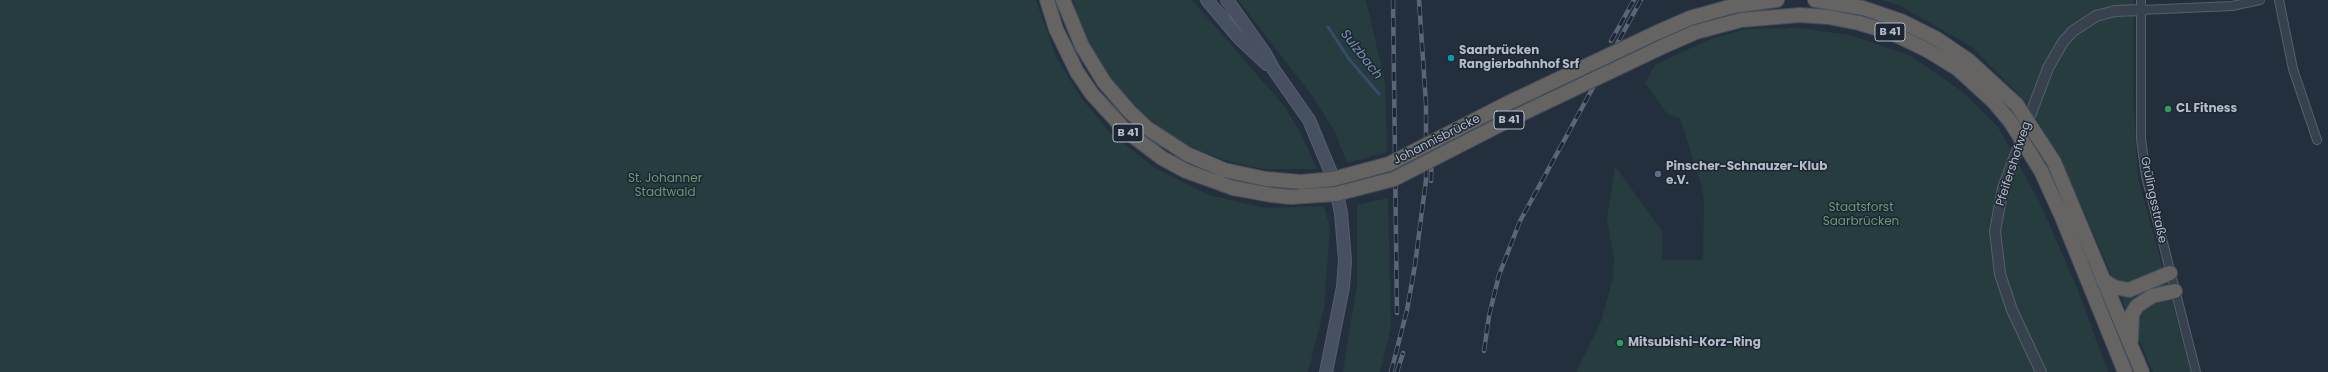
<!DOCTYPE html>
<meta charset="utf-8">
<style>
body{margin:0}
canvas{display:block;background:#242f3e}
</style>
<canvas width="2328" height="372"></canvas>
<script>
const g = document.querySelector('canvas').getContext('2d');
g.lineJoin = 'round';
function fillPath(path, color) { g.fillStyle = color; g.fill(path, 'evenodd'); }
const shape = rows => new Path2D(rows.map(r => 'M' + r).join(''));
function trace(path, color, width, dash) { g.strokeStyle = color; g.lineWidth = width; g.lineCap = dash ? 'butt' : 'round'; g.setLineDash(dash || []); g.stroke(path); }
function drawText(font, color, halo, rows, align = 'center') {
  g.font = font + ' Poppins,sans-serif'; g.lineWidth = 3; g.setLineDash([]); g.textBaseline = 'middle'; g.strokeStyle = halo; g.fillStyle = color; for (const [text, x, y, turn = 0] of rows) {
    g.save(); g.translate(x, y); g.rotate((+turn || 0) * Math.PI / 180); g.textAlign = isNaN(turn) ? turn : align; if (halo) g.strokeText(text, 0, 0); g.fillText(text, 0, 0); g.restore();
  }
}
fillPath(shape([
 [0,0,1036,0,1056,57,1082,99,1112,135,1157,169,1209,195,1265,208,1324,206,1330,228,1324,308,1308,372,0,372],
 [1073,0,1192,0,1285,107,1301,134,1317,169,1263,169,1235,163,1202,152,1167,133,1139,110,1117,86,1094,55,1078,19],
 [1238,0,1366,0,1385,83,1387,152,1347,163,1335,132,1314,98],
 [1880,0,2134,0,2133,97,2138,178,2191,372,2153,372,2085,214,2055,150,2028,104,1972,47,1899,5],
 [1799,28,1850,35,1911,56,1960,90,1998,127,2039,201,2078,290,2108,372,1576,372,1602,319,1613,277,1614,259,1607,219,1615,166,1662,231,1662,260,1703,260,1704,201,1701,183,1680,118,1668,115,1645,83,1655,65,1708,40,1746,29],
 [1388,198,1391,327,1380,372,1343,372,1357,285,1357,205]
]), '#263c3f');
trace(shape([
 [1328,27,1349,59,1379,94]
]), '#394c67', 3);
const minor = shape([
 [2141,0,2141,139,2146,176,2196,372],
 [2279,0,2293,69,2317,140],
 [2141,10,2232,6,2260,0]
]);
const tertiary = shape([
 [2041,372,2012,310,2000,274,1995,231,2003,188,2048,68,2063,42,2073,31,2096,16,2115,11,2141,10]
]);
const secondary = shape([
 [1207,0,1239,38,1267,64],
 [1227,0,1264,52,1274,70,1309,120,1334,180,1341,213,1345,261,1343,287,1326,372]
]);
const trunk = shape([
 [1047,0,1056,29,1077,72,1092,94,1125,130,1162,158,1186,171,1233,188,1271,195],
 [1063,0,1082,46,1104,82,1129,111,1147,128,1187,154,1224,170,1266,179,1301,182],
 [1815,0,1863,8,1901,21,1937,39,1968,60,2017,105],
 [1733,6,1777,0],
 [1741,20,1800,15,1828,17,1859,23,1892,33,1927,50,1958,69,1993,101,2010,121],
 [2054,162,2142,372],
 [2041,171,2062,217,2125,372],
 [2103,280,2114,287,2129,290,2170,273],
 [2131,340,2132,314,2137,306,2152,296,2175,291]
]);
trace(minor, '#565f6c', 10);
trace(tertiary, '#565f6c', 12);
trace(secondary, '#565f6c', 14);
trace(trunk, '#434c59', 16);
trace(minor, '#38414e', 8);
trace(tertiary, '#38414e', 10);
trace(secondary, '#465061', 12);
trace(trunk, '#656462', 14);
const rail = shape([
 [1393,0,1397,313],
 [1611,41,1634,0],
 [1431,181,1432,145],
 [1484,351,1489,316,1499,275,1520,221,1641,0],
 [1391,372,1407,310,1415,265,1426,180,1426,104,1419,0],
 [1397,372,1403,353]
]);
trace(rail, '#5a6575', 4.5);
trace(rail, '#1d2633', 3, [9]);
const trunkBridge = shape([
 [2017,105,2054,162],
 [2010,121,2041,171],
 [1301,182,1333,179,1389,164,1508,103,1658,32,1690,18,1733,6],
 [1271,195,1291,197,1336,194,1394,179,1515,117,1664,46,1696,32,1741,20]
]);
trace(trunkBridge, '#434c59', 16, []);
trace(trunkBridge, '#656462', 14);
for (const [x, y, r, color] of [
 [1451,58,4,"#0f9aa8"],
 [2168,109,4,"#2e9e5b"],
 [1658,174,4,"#5c6f8a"],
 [1620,343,4,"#2e9e5b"]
]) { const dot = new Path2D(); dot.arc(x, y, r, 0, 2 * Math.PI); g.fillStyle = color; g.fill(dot); trace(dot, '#1d2633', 1.5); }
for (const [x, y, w] of [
 [1890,32,30],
 [1509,120,30],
 [1128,133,30]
]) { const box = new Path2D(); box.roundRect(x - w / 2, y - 9, w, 18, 3); g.fillStyle = '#1d2633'; g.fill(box); trace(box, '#b4bcc9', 1); }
drawText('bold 11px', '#b4bcc9', null, [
 ["B 41",1890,32],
 ["B 41",1509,120],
 ["B 41",1128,133]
]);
drawText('bold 12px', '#b4bcc9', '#1d2633', [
 ["Saarbrücken",1459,51],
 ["Rangierbahnhof Srf",1459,65],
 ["CL Fitness",2176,109],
 ["Pinscher-Schnauzer-Klub",1666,167],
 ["e.V.",1666,181],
 ["Mitsubishi-Korz-Ring",1628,343]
], 'left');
drawText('12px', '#b4bcc9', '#1d2633', [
 ["Johannisbrücke",1437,140,-27],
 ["Pfeifershofweg",2014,164,-72],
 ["Grülingsstraße",2153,200,78]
]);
drawText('12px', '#6b9a76', '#1d2633', [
 ["St. Johanner",665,179],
 ["Stadtwald",665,193],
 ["Staatsforst",1861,208],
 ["Saarbrücken",1861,222]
]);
drawText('italic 13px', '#7c92b1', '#1d2633', [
 ["Sulzbach",1361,55,52]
]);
</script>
